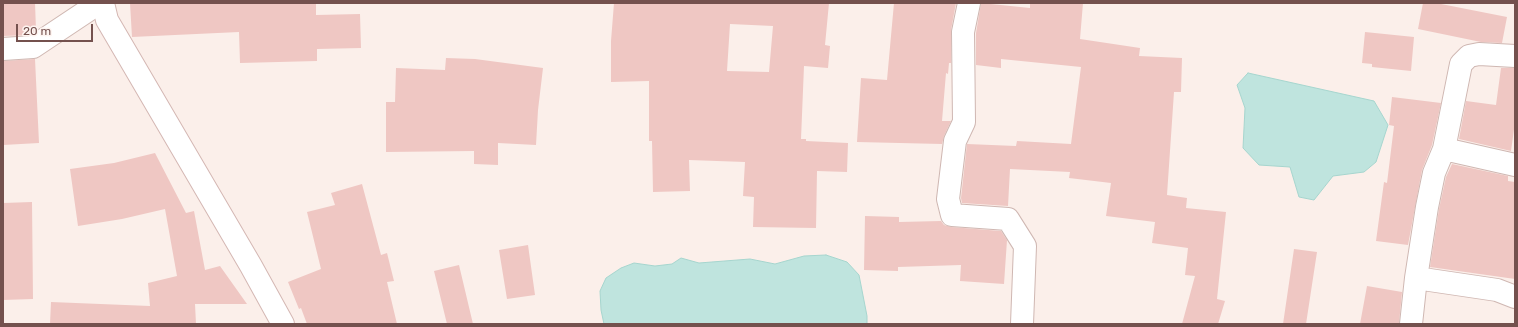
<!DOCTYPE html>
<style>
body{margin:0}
#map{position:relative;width:1518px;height:327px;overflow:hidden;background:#fbefea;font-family:Rubik,sans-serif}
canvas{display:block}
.frame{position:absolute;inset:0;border:4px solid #74514e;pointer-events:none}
.scale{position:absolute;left:16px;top:24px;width:77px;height:18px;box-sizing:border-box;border:2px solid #74514e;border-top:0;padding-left:5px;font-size:12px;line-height:14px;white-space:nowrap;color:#74514e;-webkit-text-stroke:3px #fef4f0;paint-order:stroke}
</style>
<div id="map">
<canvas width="1518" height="327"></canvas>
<div class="frame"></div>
<div class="scale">20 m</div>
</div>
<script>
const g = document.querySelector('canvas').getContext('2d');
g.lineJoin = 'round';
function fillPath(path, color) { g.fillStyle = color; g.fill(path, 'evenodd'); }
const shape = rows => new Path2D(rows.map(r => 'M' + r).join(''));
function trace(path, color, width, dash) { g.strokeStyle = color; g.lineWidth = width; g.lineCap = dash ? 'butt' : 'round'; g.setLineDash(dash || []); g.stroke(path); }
const water = shape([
 [1248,73,1374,101,1388,125,1376,162,1364,172,1333,176,1314,200,1299,197,1290,167,1259,165,1243,148,1245,108,1237,85,1248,73],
 [826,255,847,262,859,275,867,316,867,324,604,324,601,310,600,291,606,278,621,268,634,263,655,266,672,264,681,258,699,263,750,259,775,264,804,256,826,255]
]);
fillPath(water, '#bfe4de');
trace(water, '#a6d5ce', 1);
fillPath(shape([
 [3,3,35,3,36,30,29,35,3,36],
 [130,3,316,3,316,15,360,14,361,48,317,49,317,61,240,63,239,32,132,37],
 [614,3,829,3,825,45,830,46,828,68,804,66,801,139,806,139,806,141,848,143,847,172,817,171,816,228,753,227,754,197,743,196,745,162,689,160,690,191,653,192,652,141,649,141,649,81,611,82,611,41],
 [730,24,773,26,769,72,727,71],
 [894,3,956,3,951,30,951,63,949,63,948,74,946,73,942,121,951,121,944,136,942,144,857,142,861,78,887,80],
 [981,3,1030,8,1030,3,1083,3,1080,39,1140,48,1139,56,1182,58,1181,92,1174,92,1167,195,1187,198,1186,208,1226,212,1217,299,1225,301,1218,324,1182,324,1195,276,1185,275,1188,248,1152,243,1155,222,1106,216,1111,183,1069,178,1070,172,1010,169,1008,206,962,203,961,198,967,144,1016,146,1017,141,1071,144,1081,67,1001,59,1001,68,976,65,976,33],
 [1423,3,1436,3,1507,17,1502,43,1481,42,1418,29],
 [1365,32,1414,37,1411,71,1372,67,1372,64,1362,63],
 [446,58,475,59,543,68,538,110,536,145,498,143,498,165,474,164,474,151,386,152,386,102,395,102,396,68,445,70],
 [35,59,39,143,3,145,3,61],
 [1501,68,1515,68,1515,122,1511,151,1459,139,1466,101,1496,105],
 [1392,97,1441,103,1432,145,1422,170,1408,245,1376,241,1384,182,1387,183,1394,126,1389,125],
 [155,153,186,213,194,211,205,270,220,266,247,304,195,304,196,324,50,324,51,302,150,306,148,283,177,276,165,209,122,219,78,226,70,169,114,163],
 [1452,164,1508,176,1508,181,1515,182,1515,279,1430,267,1439,209,1446,177],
 [362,184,381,255,387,253,394,281,387,282,397,324,307,324,301,308,299,309,288,282,321,269,307,212,335,205,331,193],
 [32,202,33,299,3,300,3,203],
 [865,216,899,217,899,222,941,221,944,225,951,227,1001,231,1007,240,1004,284,960,281,961,265,898,267,898,271,864,270],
 [528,245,535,295,507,299,499,250],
 [1294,249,1317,252,1306,324,1283,324],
 [459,265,473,324,447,324,434,271],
 [1367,286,1402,292,1399,324,1360,324]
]), '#efc7c3');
const minor = shape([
 [969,3,963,32,964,122,955,141,948,199,952,215,1008,219,1025,246,1022,324],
 [3,49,33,47,99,3],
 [1444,149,1515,165],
 [1416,278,1427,207,1434,173,1444,149,1461,64,1469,56,1479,54,1515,56],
 [1411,324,1416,278,1497,290,1515,297]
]);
const secondary = shape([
 [103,3,107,20,251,266,283,324]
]);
trace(minor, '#cfb7b2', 24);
trace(secondary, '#d4b7b3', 24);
trace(minor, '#fff', 22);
trace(secondary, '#fff', 22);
</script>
